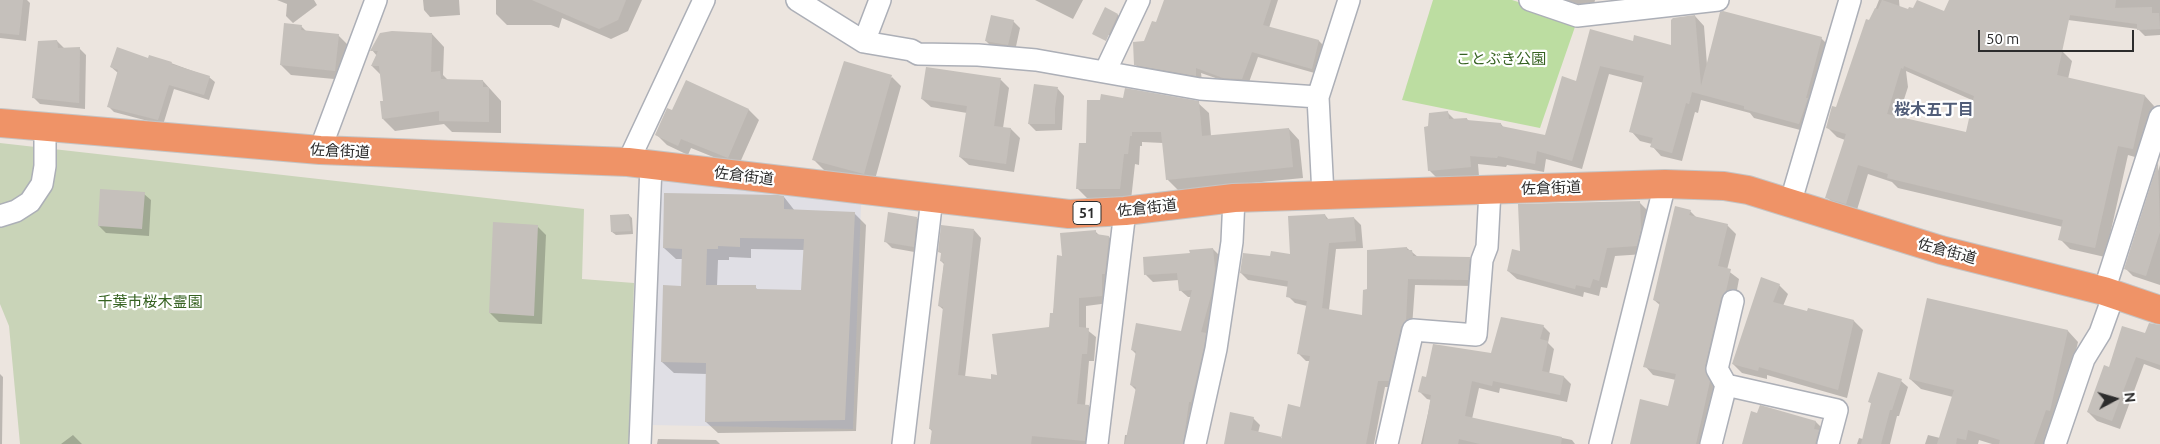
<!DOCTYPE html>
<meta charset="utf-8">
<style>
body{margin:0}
#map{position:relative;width:2160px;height:444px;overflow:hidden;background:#ece5df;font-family:Ubuntu,sans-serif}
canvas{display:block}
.north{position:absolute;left:2090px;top:374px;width:50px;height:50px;-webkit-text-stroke:4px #fff;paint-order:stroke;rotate:84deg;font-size:14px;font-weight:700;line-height:20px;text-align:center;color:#2c2c2c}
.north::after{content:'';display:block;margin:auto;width:18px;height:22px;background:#2c2c2c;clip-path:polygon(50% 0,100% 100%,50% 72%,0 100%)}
.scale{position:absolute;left:1978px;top:30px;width:156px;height:22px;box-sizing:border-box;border:2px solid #2c2c2c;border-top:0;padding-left:6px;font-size:15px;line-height:18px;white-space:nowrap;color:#2c2c2c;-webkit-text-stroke:4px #fff;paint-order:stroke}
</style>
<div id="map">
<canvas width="2160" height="444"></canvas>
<div class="north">N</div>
<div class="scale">50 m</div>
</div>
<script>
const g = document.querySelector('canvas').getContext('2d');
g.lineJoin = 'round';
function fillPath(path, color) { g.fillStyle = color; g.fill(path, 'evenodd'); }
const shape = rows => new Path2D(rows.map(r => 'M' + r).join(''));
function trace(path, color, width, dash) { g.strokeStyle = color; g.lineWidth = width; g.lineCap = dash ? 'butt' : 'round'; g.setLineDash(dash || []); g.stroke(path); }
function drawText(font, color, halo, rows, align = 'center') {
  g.font = font + ' Ubuntu,"Noto Sans JP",sans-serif'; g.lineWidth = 4.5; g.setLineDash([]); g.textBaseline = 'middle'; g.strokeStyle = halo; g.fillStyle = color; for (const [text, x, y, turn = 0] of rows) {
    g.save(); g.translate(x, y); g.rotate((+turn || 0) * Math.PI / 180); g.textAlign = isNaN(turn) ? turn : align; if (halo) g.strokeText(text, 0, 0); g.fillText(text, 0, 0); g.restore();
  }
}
fillPath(shape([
 [656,175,775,187,861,205,853,429,651,425]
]), '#e0dfe5');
fillPath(shape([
 [1433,0,1512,0,1577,21,1540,128,1402,100]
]), '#bcdda1');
fillPath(shape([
 [0,143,584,209,582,279,634,283,629,444,20,444,9,326,0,304]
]), '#c9d4b8');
fillPath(shape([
 [0,0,27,0,30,3,26,41,0,38],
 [277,0,314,0,317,5,293,23,286,16,287,4],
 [423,0,459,0,460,15,430,17,424,10],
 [496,0,642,0,628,31,611,39,562,18,559,28,551,25,507,25,496,14],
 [1035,0,1083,0,1073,19],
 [1166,0,1278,0,1269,28,1319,41,1325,47,1318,74,1258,57,1248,85,1230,83,1201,73,1202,81,1141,70,1135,64,1157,24],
 [1562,0,1595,0,1593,9,1586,10],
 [1879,0,1899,0,1902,36,1944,13,1950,0,2055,0,2062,51,2072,61,2068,79,2145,96,2154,106,2142,159,2128,155,2105,257,2070,249,2060,239,2063,227,1898,188,1892,182,1868,174,1856,213,1837,207,1827,197,1845,140,1837,137,1827,127,1836,109],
 [1906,71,1974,101,1966,134,1898,118,1908,87],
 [2064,0,2160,0,2160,35,2145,36,2138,29,2068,20],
 [1105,9,1118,15,1125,22,1117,39,1104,33],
 [1695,16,1704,26,1707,65,1821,38,1831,48,1808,132,1754,118,1750,113,1701,100,1698,113,1695,112,1682,161,1661,156,1652,146,1652,144,1640,141,1631,131,1644,83,1609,74,1582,169,1546,159,1544,172,1507,165,1506,167,1478,164,1479,176,1438,179,1429,170,1448,113,1455,120,1467,119,1469,121,1501,124,1504,128,1545,137,1577,82,1633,42,1672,46],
 [1013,21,1020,28,1015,51,993,48,986,41],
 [301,26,307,32,338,35,348,45,345,80,291,75,281,65],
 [432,34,444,47,443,75,448,80,483,81,501,101,501,133,452,132,444,124,395,131,383,119,384,102,381,75,372,66,377,56,372,50],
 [57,41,64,48,79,48,86,55,85,109,40,104,33,97],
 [149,59,171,63,209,77,215,82,209,100,174,89,163,125,114,112,108,106,118,73,111,67],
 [892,77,901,86,874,183,824,170,814,160],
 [1001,80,1009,88,1003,128,1011,129,1020,138,1014,172,969,165,960,157,967,113,931,107,922,99],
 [686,82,749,110,759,120,738,167,691,148,688,155,667,145,657,135,673,112],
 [1035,85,1058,89,1064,96,1062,130,1036,131,1029,124],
 [1124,99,1198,103,1209,113,1211,136,1289,129,1299,140,1303,178,1178,190,1167,179,1163,143,1142,142,1142,146,1140,146,1139,165,1135,164,1131,200,1088,199,1077,188,1087,145],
 [2160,165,2160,285,2133,276,2126,269],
 [144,194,151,200,149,236,106,233,99,226],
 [784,197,795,211,854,213,866,225,856,431,718,433,706,422,707,374,674,373,662,362,682,287,683,259,676,259,664,248],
 [751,249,805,250,803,291,759,291,755,287,717,286,718,260,729,260,729,257,751,258],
 [1639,202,1647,210,1645,254,1615,256,1607,288,1601,287,1599,296,1584,292,1583,297,1517,279,1508,271,1521,253],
 [1690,211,1698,219,1727,225,1736,234,1727,270,1739,279,1718,391,1705,444,1631,444,1669,407,1676,380,1653,375,1645,366,1661,306,1654,300],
 [629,215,632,218,633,234,616,235,612,232],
 [1325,215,1329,220,1354,218,1361,225,1363,248,1336,249,1329,310,1363,317,1368,291,1407,248,1418,257,1469,258,1476,265,1474,286,1415,285,1412,327,1395,387,1385,387,1374,444,1225,444,1253,418,1260,425,1258,433,1283,439,1301,408,1310,361,1306,361,1299,354,1307,306,1295,303,1288,296,1289,287,1248,280,1241,273,1271,257,1291,255],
 [917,218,923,225,920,253,892,248,885,241],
 [538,227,546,235,542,324,499,322,490,313],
 [974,230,981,238,965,377,992,381,1050,328,1064,257,1095,231,1100,236,1109,237,1116,244,1109,303,1086,306,1086,329,1096,337,1094,361,1089,361,1085,406,1089,406,1096,414,1092,444,932,444,933,432,930,429,944,310,939,306,944,264,941,261,942,254,940,252],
 [1213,249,1220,256,1191,444,1124,444,1125,435,1128,435,1136,390,1131,385,1136,354,1132,350,1182,333,1191,297,1188,297,1180,290,1179,280,1153,282,1146,275,1144,258,1191,254],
 [1779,285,1788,294,1783,306,1808,312,1809,310,1854,321,1863,330,1847,398,1767,375,1767,379,1742,373,1733,364],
 [1928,300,2068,331,2078,342,2060,421,2047,444,1992,444,1979,440,1978,444,1925,444,1928,435,1940,438,1953,397,1921,389,1910,379],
 [1543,326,1550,333,1548,343,1554,349,1549,374,1564,377,1571,384,1567,402,1500,388,1499,393,1479,388,1472,419,1572,440,1575,444,1421,444,1431,400,1427,399,1420,392,1427,378,1492,355],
 [2160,326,2160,370,2144,364,2120,429,2097,421,2088,412,2110,368],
 [0,374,3,377,2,444,0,444],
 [1901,381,1908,387,1899,416,1897,416,1890,444,1857,444,1859,438,1863,439,1872,404,1870,402],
 [1761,407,1816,422,1823,429,1823,444,1743,444],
 [73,435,82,444,61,444],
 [658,439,716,440,720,444,657,444]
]), '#0003');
fillPath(shape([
 [0,0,23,0,19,35,0,33],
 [532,0,626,0,618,20,599,29],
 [1164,0,1271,0,1263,25,1319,40,1312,69,1252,52,1242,79,1223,78,1196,68,1196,76,1134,65,1133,42,1144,41,1152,21,1156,22],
 [1882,0,1908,9,1909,7,1913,8,1917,0,1944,11,1949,0,2116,0,2115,8,2152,7,2152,13,2159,13,2160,29,2137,30,2137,24,2070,15,2057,75,2145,95,2133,149,2118,146,2095,248,2058,240,2063,220,1887,178,1888,174,1858,165,1846,204,1825,198,1846,134,1826,128,1832,106,1836,107,1866,19,1869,20,1875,8,1878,9],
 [1904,66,1974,96,1966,132,1887,114,1901,68,1903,69],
 [1105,7,1118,14,1106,41,1092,34],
 [1723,11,1822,37,1806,98,1808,98,1799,124,1744,109,1744,106,1692,92,1689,104,1686,103,1672,153,1650,147,1653,138,1629,132,1644,76,1600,66,1572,161,1537,151,1535,164,1498,156,1497,158,1470,156,1471,167,1428,171,1424,127,1428,126,1429,113,1448,111,1449,119,1467,118,1467,120,1501,123,1501,126,1545,135,1562,76,1576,81,1590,29,1633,41,1634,35,1671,45,1671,20,1673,18,1695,15,1701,86,1720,12],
 [991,15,1014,20,1008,45,985,41],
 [284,23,302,25,301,30,339,34,335,71,280,65],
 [392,31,432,33,431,72,440,71,441,79,483,80,483,87,489,87,489,122,439,121,439,111,382,119,380,101,383,101,379,66,371,66,378,51,370,51,380,33],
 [57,40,58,48,80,47,79,103,32,98,38,41],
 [117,47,148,58,149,55,172,62,171,64,210,76,204,95,169,85,158,120,107,107,118,70,110,67],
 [844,61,892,75,864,174,812,160],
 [926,67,1001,78,994,126,1011,128,1006,164,959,157,967,106,921,99],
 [686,80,749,109,728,158,681,139,678,146,655,135,667,108,672,110],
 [1034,84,1058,87,1055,108,1055,124,1028,124],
 [1125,88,1199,101,1202,136,1289,128,1293,167,1166,180,1161,132,1132,132,1132,136,1130,136,1128,154,1124,154,1120,189,1076,189,1079,143,1086,143,1087,100,1100,100,1101,94,1123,98],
 [2158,162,2160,232,2146,276,2124,269],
 [100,189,145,192,142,229,98,226],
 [664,193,778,195,784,196,784,209,855,212,845,420,705,422,706,363,661,362,663,285,681,286,682,249,663,248],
 [740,238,804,239,801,290,756,289,756,285,706,285,707,249,718,249,718,246,740,247],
 [1640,201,1641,230,1637,246,1607,248,1599,281,1593,279,1590,288,1576,285,1575,289,1507,271,1512,249,1520,251,1518,204],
 [1675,206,1691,210,1689,215,1728,224,1718,266,1731,269,1726,291,1721,298,1705,366,1710,381,1696,444,1630,444,1640,399,1668,406,1676,374,1643,367,1660,302,1653,300],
 [888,212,917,217,914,247,884,242],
 [629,214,631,231,611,232,610,215],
 [1325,214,1326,219,1354,217,1356,241,1329,243,1322,308,1362,315,1363,290,1367,289,1367,250,1407,247,1407,250,1412,250,1413,256,1470,257,1468,280,1408,279,1406,320,1401,327,1389,381,1378,381,1366,444,1224,444,1230,412,1254,417,1251,430,1282,437,1281,439,1288,404,1300,407,1310,356,1297,354,1307,301,1286,297,1288,281,1240,273,1243,253,1270,256,1271,251,1290,254,1288,216],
 [493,222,538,225,534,316,489,313],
 [941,225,974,229,958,375,991,379,991,374,997,375,992,334,1049,327,1050,313,1053,313,1057,255,1062,256,1060,233,1096,230,1096,234,1109,236,1105,274,1102,274,1102,296,1079,298,1079,327,1089,328,1087,354,1082,354,1077,404,1089,405,1085,441,1032,436,1031,444,930,444,932,429,929,429,943,307,938,306,944,262,940,261,941,253,938,252],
 [1213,248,1215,269,1212,292,1201,332,1206,333,1204,347,1191,402,1189,402,1183,444,1125,444,1136,387,1130,385,1136,351,1131,350,1136,323,1181,331,1192,290,1179,291,1177,273,1144,275,1143,257,1190,253,1189,250],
 [1761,277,1780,284,1773,302,1807,311,1808,308,1854,320,1838,390,1759,367,1758,371,1732,364],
 [1927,298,2068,330,2050,411,2046,410,2034,444,1999,444,2000,440,1968,430,1966,440,1957,438,1956,444,1937,444,1954,390,1909,379],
 [1501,317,1544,325,1540,339,1548,341,1542,371,1564,376,1560,395,1493,381,1492,386,1472,381,1465,416,1562,437,1561,444,1480,444,1459,439,1458,444,1423,444,1431,395,1418,392,1422,376,1426,377,1433,344,1491,353],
 [2149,323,2160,325,2160,365,2136,357,2112,421,2087,412,2104,365,2109,367,2122,326,2145,333],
 [1878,372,1902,379,1892,410,1890,410,1881,444,1861,444,1871,403,1868,402],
 [1760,405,1816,421,1814,429,1819,430,1815,444,1742,444,1751,411,1757,413]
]), '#c5c0bb');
const minor = shape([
 [797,0,864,42,911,50,918,54,978,55,1036,60,1200,89,1318,97],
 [1530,0,1577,16,1718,0],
 [864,42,880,0],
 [1105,72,1139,0],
 [320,150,376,0],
 [628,162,704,0],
 [1323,195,1318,97,1349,0],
 [1790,204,1850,0],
 [0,216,16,211,30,202,42,184,45,166,45,126],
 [2104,291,2160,117],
 [1726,385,1837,410,1828,444],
 [640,444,651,165],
 [903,444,932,198],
 [1097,444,1125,211],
 [1195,444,1216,349,1232,242,1234,198],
 [1387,444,1413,330,1476,335,1482,260,1487,247,1490,190],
 [1600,444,1665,184],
 [1711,444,1726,385,1717,369,1733,301],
 [2055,444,2084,359,2100,333,2114,294]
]);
const highway = shape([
 [0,123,320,150,628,162,1069,214,1125,211,1234,198,1665,184,1724,186,1748,190,1941,250,2104,291,2160,310]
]);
trace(minor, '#acafb7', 24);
trace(highway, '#c4c4c4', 30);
trace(minor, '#fff', 21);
trace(highway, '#ef9367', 28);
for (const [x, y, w] of [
 [1087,213,28]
]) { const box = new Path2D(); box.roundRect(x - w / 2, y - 11.5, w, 23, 4); g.fillStyle = '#fff'; g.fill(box); trace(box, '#2c2c2c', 1); }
drawText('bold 14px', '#2c2c2c', null, [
 ["51",1087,213]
]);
drawText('15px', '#366222', '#fff', [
 ["ことぶき公園",1501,59],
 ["千葉市桜木霊園",150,302]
]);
drawText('15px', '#2c2c2c', '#fff', [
 ["佐倉街道",340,151,3],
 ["佐倉街道",744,176,7],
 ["佐倉街道",1551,188,-2],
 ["佐倉街道",1147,208,-6],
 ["佐倉街道",1947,251,15]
]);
drawText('bold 16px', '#505c78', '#fff', [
 ["桜木五丁目",1934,110]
]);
</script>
